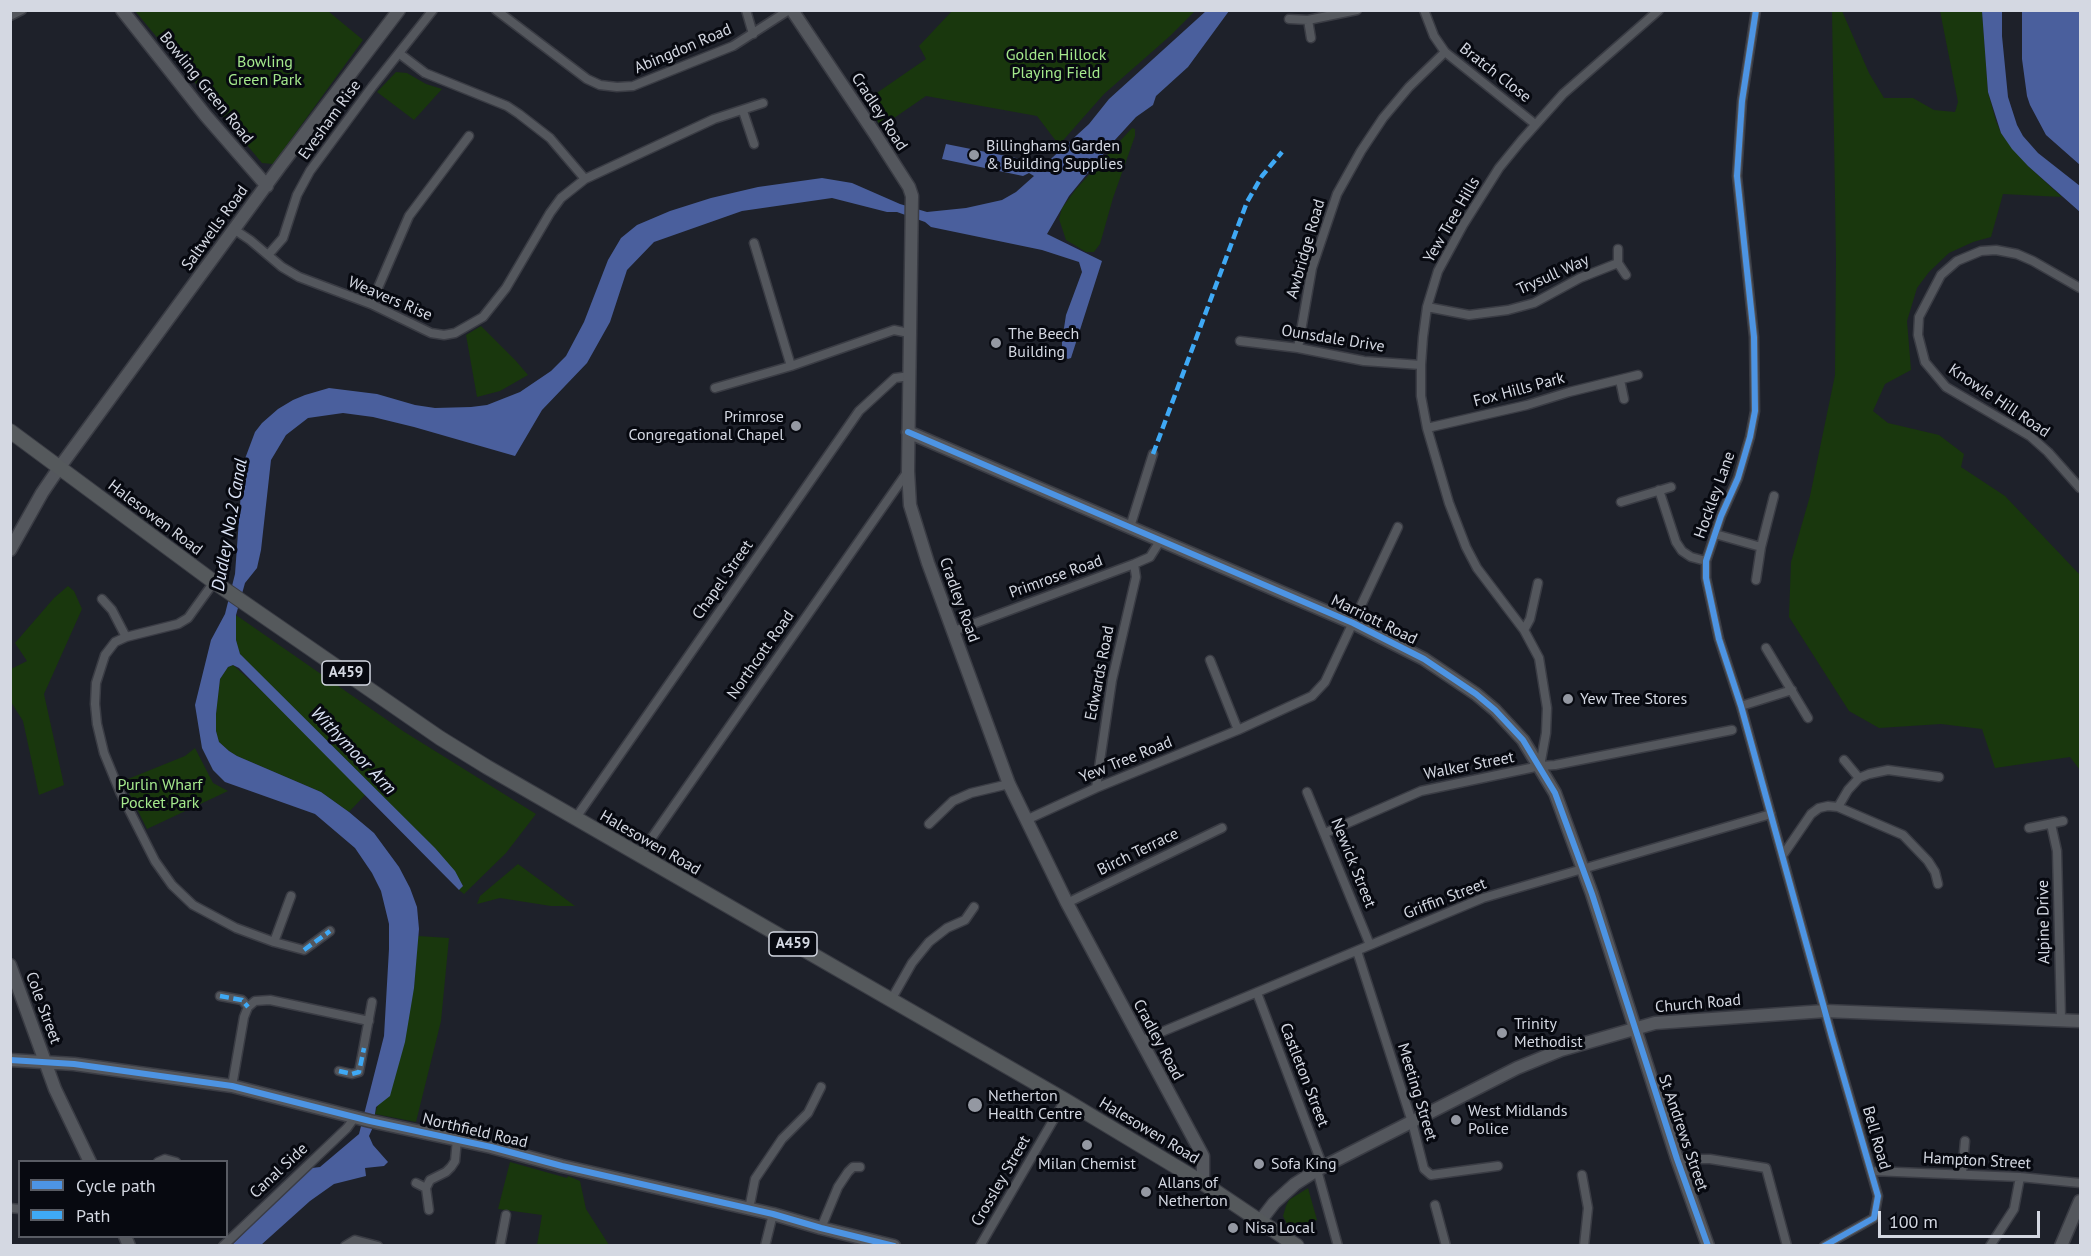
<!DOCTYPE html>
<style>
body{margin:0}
#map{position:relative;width:2091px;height:1256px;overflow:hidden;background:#1e212a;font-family:"PT Sans",sans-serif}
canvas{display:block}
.frame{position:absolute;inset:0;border:12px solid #d4d8e2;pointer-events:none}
.legend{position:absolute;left:18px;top:1160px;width:210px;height:78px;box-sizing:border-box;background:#070910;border:2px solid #595c64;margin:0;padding:8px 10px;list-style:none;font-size:18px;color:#d4d8e2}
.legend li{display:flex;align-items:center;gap:12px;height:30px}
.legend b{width:30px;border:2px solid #595c64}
.scale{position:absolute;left:1878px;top:1211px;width:162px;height:27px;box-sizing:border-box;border:3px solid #d4d8e2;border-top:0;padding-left:8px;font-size:18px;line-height:21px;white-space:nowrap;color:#d4d8e2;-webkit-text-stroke:4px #070910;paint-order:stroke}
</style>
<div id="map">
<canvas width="2091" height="1256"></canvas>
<div class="frame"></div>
<ul class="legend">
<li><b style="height:8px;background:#4d94e3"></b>Cycle path</li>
<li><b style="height:8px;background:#3fa9f5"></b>Path</li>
</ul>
<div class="scale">100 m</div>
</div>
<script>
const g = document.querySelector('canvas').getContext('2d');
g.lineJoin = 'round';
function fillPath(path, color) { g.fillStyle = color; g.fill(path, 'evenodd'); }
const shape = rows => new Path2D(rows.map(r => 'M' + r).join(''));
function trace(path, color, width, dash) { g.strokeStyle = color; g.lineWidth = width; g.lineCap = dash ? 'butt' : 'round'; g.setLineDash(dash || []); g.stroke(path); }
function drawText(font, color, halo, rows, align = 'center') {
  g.font = font + ' "PT Sans",sans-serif'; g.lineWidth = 6; g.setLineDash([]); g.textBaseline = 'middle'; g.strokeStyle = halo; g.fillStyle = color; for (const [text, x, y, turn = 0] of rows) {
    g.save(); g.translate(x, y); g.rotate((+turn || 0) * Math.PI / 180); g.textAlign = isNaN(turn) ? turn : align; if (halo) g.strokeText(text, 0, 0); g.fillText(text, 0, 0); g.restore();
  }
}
fillPath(shape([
 [135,11,328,11,363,40,273,164,262,163],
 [952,11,953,10,1195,11,1170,36,1104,94,1059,145,1037,116,926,96,881,127,865,101,926,59,919,46],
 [1832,11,1842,11,1869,73,1884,98,1913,98,1934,110,1955,112,1958,102,1940,11,1982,11,1988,92,1996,121,2001,133,2028,166,2062,197,2003,194,1991,237,1973,242,1949,253,1929,272,1917,288,1907,321,1911,370,1885,384,1873,411,1888,423,1939,435,1964,454,1961,467,2005,496,2080,575,2080,770,2070,757,1995,768,1982,729,1941,724,1879,728,1849,711,1789,617,1791,562,1810,496,1835,375,1836,259],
 [396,72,407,73,426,84,442,89,414,120,377,92],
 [1132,128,1135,129,1135,136,1113,198,1100,244,1094,252,1086,252,1066,240,1059,219,1062,208,1076,189],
 [481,326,516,361,528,375,500,391,477,397,466,335],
 [68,586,74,591,82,609,44,694,64,785,39,795,23,721,11,702,11,669,27,661,15,643,54,598],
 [236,615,403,731,536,814,506,853,464,894,459,890,463,885,240,654,236,640],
 [233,665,272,700,366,794,349,812,321,792,237,756,229,751,219,742,216,731,216,714,220,679,228,667],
 [195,748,213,783,228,791,147,829,123,781,185,756],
 [518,864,575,906,551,906,500,898,477,904,480,896],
 [418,936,449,938,441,1021,416,1122,375,1114,414,988],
 [510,1162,567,1178,568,1176,580,1181,586,1209,609,1245,537,1245,542,1215,498,1209],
 [1308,1188,1317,1220,1300,1228,1288,1226,1283,1216,1286,1206,1289,1200]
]), '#19370d');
fillPath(shape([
 [1206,11,1229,11,1188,67,1156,96,1153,105,1136,117,1114,141,1069,196,1047,234,1102,261,1071,358,1068,359,1062,356,1062,341,1066,315,1082,272,1079,262,1042,250,931,227,925,222,897,212,887,212,832,198,742,211,654,242,627,270,610,322,587,363,542,410,515,456,414,427,373,417,343,413,308,418,286,435,271,460,261,550,257,568,245,583,236,615,236,640,240,654,435,848,455,871,463,886,459,890,239,668,233,665,228,667,220,679,216,714,216,731,219,742,229,751,237,756,321,792,349,812,374,833,399,867,410,888,417,907,419,929,414,988,405,1042,390,1096,376,1107,373,1127,369,1136,373,1145,388,1162,384,1166,365,1168,366,1176,334,1184,310,1201,261,1245,231,1246,302,1174,312,1168,320,1167,359,1134,384,1036,389,949,389,924,381,891,372,873,355,848,315,814,225,782,213,770,202,748,195,705,211,640,225,614,235,574,243,464,255,432,262,423,278,409,293,400,305,395,329,388,377,394,415,405,435,408,471,407,487,405,520,392,551,371,566,356,584,322,608,260,621,238,637,225,670,211,711,198,758,187,822,178,852,183,900,204,927,212,966,208,1002,200,1016,192,1034,176,1029,173,1023,176,942,159,946,144,1026,160,1029,165,1041,168,1089,124,1109,99],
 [1982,11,2002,11,2002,36,2008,97,2017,125,2023,136,2038,153,2080,186,2080,212,2028,166,2012,149,2001,133,1988,92],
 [2022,11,2080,11,2080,165,2046,135,2030,105,2027,96,2022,59]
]), '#4a5f9d');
const street = shape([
 [496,10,587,79,600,85,617,87,633,86,733,46,789,10],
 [746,10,753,34],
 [1424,10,1434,36,1445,52,1535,124],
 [1756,10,1742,101,1737,176,1754,337,1755,411,1750,437,1738,478,1721,516,1706,561,1706,578,1719,639,1741,706,1832,1037,1878,1196,1874,1218,1824,1246],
 [10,16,22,10],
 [1289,19,1308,20,1357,10],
 [1308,20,1311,38],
 [400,54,425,73,507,106,519,114,550,138,585,179],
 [743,111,754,144],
 [235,230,250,240,282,267,299,277,371,304,431,333,444,335,455,333,483,317,506,288,550,213,561,198,585,179,714,119,763,103],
 [754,243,791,366],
 [1618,249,1618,263,1626,275],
 [268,255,283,238,297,195,310,171,372,87,433,10],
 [2080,288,2033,261,2017,254,1996,250,1981,251,1957,261,1941,275,1919,317,1918,335,1925,362,1946,387,2030,436,2048,452,2080,488],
 [371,304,409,216,469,136],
 [1427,307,1469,315,1508,310,1534,303,1580,278,1618,263],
 [1240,341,1298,348,1364,361,1421,365],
 [1298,348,1312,268,1337,194,1361,151,1383,118,1409,87,1445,52],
 [1620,380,1624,399],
 [715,388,791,366,894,330,909,333],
 [1427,428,1527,405,1569,392,1638,375],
 [1659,490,1676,542,1682,551,1691,557,1706,561],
 [1621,502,1671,487],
 [1130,527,1153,454],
 [1715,534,1761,547],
 [1756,580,1761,547,1774,496],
 [214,582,188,618,178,624,126,637,115,642,105,655,96,683,95,704,97,724,104,753,120,792,155,861,172,885,193,905,236,928,274,942,291,896],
 [102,599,112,610,126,637],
 [1524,630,1530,619,1538,583],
 [954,631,1134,564,1150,557,1160,541],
 [1766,648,1808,718],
 [1210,660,1238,730],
 [1741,706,1792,690],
 [1844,760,1859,778,1869,774,1888,770,1939,777],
 [1540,766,1546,733,1547,708,1539,658,1524,630,1477,568,1466,547,1449,503,1427,428,1421,396,1421,365,1423,337,1427,307,1438,271,1463,225,1499,168,1521,141,1563,94,1659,10],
 [1096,788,1112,680,1136,577,1134,564],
 [1307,792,1370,945],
 [1838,807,1848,790,1859,778],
 [575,819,859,411,895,378,910,376],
 [1026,820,1096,788,1238,730,1312,696,1325,682,1398,527],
 [929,824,953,801,971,793,1009,784],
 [2051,824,2057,851,2061,1019],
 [2029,828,2063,821],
 [1325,833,1421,791,1540,766,1555,765,1732,730],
 [1783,855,1811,814,1819,808,1828,806,1838,807,1903,835,1928,861,1935,872,1938,884],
 [639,856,908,471],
 [1067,903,1222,828],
 [274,942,304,950,330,931],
 [1357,951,1412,1122,1424,1169,1431,1175,1498,1166],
 [1257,993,1323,1167],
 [220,996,242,1000,248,1007],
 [891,1000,912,963,929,942,947,928,965,920,974,907],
 [1140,1041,1483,898,1771,814],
 [339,1071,352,1074,359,1072,372,1002],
 [232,1086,244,1017,248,1007,255,1001,270,1000,369,1021],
 [1677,1159,1710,1159,1766,1168,1787,1246],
 [158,1162,165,1159,176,1162],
 [1317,1170,1338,1246],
 [1872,1171,2020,1177,2080,1183],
 [1962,1174,1965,1141],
 [1582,1175,1588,1208,1584,1246],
 [416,1183,426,1188,429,1210],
 [426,1188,430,1180,446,1172,451,1167,455,1161,457,1139],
 [1435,1205,1446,1246],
 [10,1208,20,1209],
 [749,1209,755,1179,782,1139,808,1113,821,1087],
 [821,1228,838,1187,848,1172,853,1167,860,1167],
 [223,1246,347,1128,355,1117],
 [345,1246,355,1240,378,1246],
 [500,1246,506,1215],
 [765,1246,773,1214],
 [980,1246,1065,1100],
 [1990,1246,2014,1209,2020,1177]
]);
const secondary = shape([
 [122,10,206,116,267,186],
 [792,10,875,134,909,187,912,196,908,471,910,505,928,563,1009,784,1067,903,1203,1156,1203,1183],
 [908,432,1353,623,1424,659,1476,694,1495,710,1523,740,1555,793,1592,894,1677,1159,1708,1246],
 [10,550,42,493,59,468,281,165,399,10],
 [10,965,55,1089,90,1162],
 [10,1060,74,1064,232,1086,370,1121,491,1147,562,1166,773,1214,821,1228,894,1246],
 [1261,1220,1274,1203,1295,1184,1317,1170,1517,1068,1561,1050,1655,1023,1825,1011,2080,1021],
 [125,1236,129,1246],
 [2061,1246,2080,1201]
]);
const primary = shape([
 [10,431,214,582,440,738,487,767,1065,1100,1203,1183,1297,1246]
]);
trace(street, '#3a3c44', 11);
trace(secondary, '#3a3c44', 15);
trace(primary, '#3a3c44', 16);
trace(street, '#54575d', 8);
trace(secondary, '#54575d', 12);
trace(primary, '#55595c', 14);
trace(shape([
 [1153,454,1247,202,1262,176,1282,152],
 [304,950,330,931],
 [220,996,242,1000,248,1007],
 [339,1071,352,1074,359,1072,364,1048]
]), '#3fa9f5', 4.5, [9, 4.5]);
trace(shape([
 [1756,10,1742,101,1737,176,1754,337,1755,411,1750,437,1738,478,1721,516,1706,561,1706,578,1719,639,1741,706,1832,1037,1878,1196,1874,1218,1824,1246],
 [908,432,1353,623,1424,659,1476,694,1495,710,1523,740,1555,793,1592,894,1677,1159,1708,1246],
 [10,1060,74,1064,232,1086,370,1121,491,1147,562,1166,773,1214,821,1228,894,1246]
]), '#4d94e3', 6);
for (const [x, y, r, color] of [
 [974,155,6,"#9498a2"],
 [996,343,6,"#9498a2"],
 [796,426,6,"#9498a2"],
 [1568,699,6,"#9498a2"],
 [1502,1033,6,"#9498a2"],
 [975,1105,8,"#9498a2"],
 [1456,1120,6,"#9498a2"],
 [1087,1145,6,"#9498a2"],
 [1259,1164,6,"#9498a2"],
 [1146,1192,6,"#9498a2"],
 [1233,1228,6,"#9498a2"]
]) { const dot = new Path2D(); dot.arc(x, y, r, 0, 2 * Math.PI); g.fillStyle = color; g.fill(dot); trace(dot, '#070910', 2); }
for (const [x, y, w] of [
 [346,673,48],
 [793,944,48]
]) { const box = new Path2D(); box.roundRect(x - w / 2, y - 12, w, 24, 4.5); g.fillStyle = '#070910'; g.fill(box); trace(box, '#d4d8e2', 1.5); }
drawText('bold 15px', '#d4d8e2', null, [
 ["A459",346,673],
 ["A459",793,944]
]);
drawText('16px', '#d4d8e2', '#070910', [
 ["Abingdon Road",683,49,-23],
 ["Bratch Close",1495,73,38],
 ["Bowling Green Road",206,88,51],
 ["Cradley Road",879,112,57],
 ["Evesham Rise",330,120,-54],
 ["Yew Tree Hills",1452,220,-60],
 ["Saltwells Road",215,228,-54],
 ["Awbridge Road",1306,249,-74],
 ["Trysull Way",1553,275,-24],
 ["Weavers Rise",390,299,23],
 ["Ounsdale Drive",1333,339,9],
 ["Fox Hills Park",1519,390,-15],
 ["Knowle Hill Road",1999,401,34],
 ["Hockley Lane",1715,495,-70],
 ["Halesowen Road",155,518,37],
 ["Primrose Road",1056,577,-20],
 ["Chapel Street",723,580,-55],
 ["Cradley Road",959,600,70],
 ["Marriott Road",1374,620,26],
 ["Northcott Road",761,655,-55],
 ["Edwards Road",1100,673,-79],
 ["Yew Tree Road",1126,760,-22],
 ["Walker Street",1469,766,-11],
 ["Halesowen Road",650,843,30],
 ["Birch Terrace",1138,852,-26],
 ["Newick Street",1353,863,68],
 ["Griffin Street",1445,899,-21],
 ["Alpine Drive",2044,922,-91],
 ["Church Road",1698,1004,-5],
 ["Cole Street",43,1008,70],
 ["Cradley Road",1158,1040,62],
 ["Castleton Street",1304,1075,69],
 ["Meeting Street",1417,1092,73],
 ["Northfield Road",475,1131,13],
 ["Halesowen Road",1149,1131,31],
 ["St Andrews Street",1683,1133,71],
 ["Bell Road",1876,1138,74],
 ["Hampton Street",1977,1161,3],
 ["Canal Side",279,1171,-43],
 ["Crossley Street",1001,1181,-60]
]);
drawText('16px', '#a4e88c', '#070910', [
 ["Golden Hillock",1056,55],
 ["Playing Field",1056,73],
 ["Bowling",265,62],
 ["Green Park",265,80],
 ["Purlin Wharf",160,785],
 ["Pocket Park",160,803]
]);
drawText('16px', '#d4d8e2', '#070910', [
 ["Billinghams Garden",986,146],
 ["& Building Supplies",986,164],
 ["The Beech",1008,334],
 ["Building",1008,352],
 ["Primrose",784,417,"right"],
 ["Congregational Chapel",784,435,"right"],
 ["Yew Tree Stores",1580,699],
 ["Trinity",1514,1024],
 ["Methodist",1514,1042],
 ["Netherton",988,1096],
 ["Health Centre",988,1114],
 ["West Midlands",1468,1111],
 ["Police",1468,1129],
 ["Milan Chemist",1087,1164,"center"],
 ["Sofa King",1271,1164],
 ["Allans of",1158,1183],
 ["Netherton",1158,1201],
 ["Nisa Local",1245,1228]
], 'left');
drawText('italic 18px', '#dbe3f6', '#070910', [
 ["Dudley No.2 Canal",230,525,-80],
 ["Withymoor Arm",353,751,46]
]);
</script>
